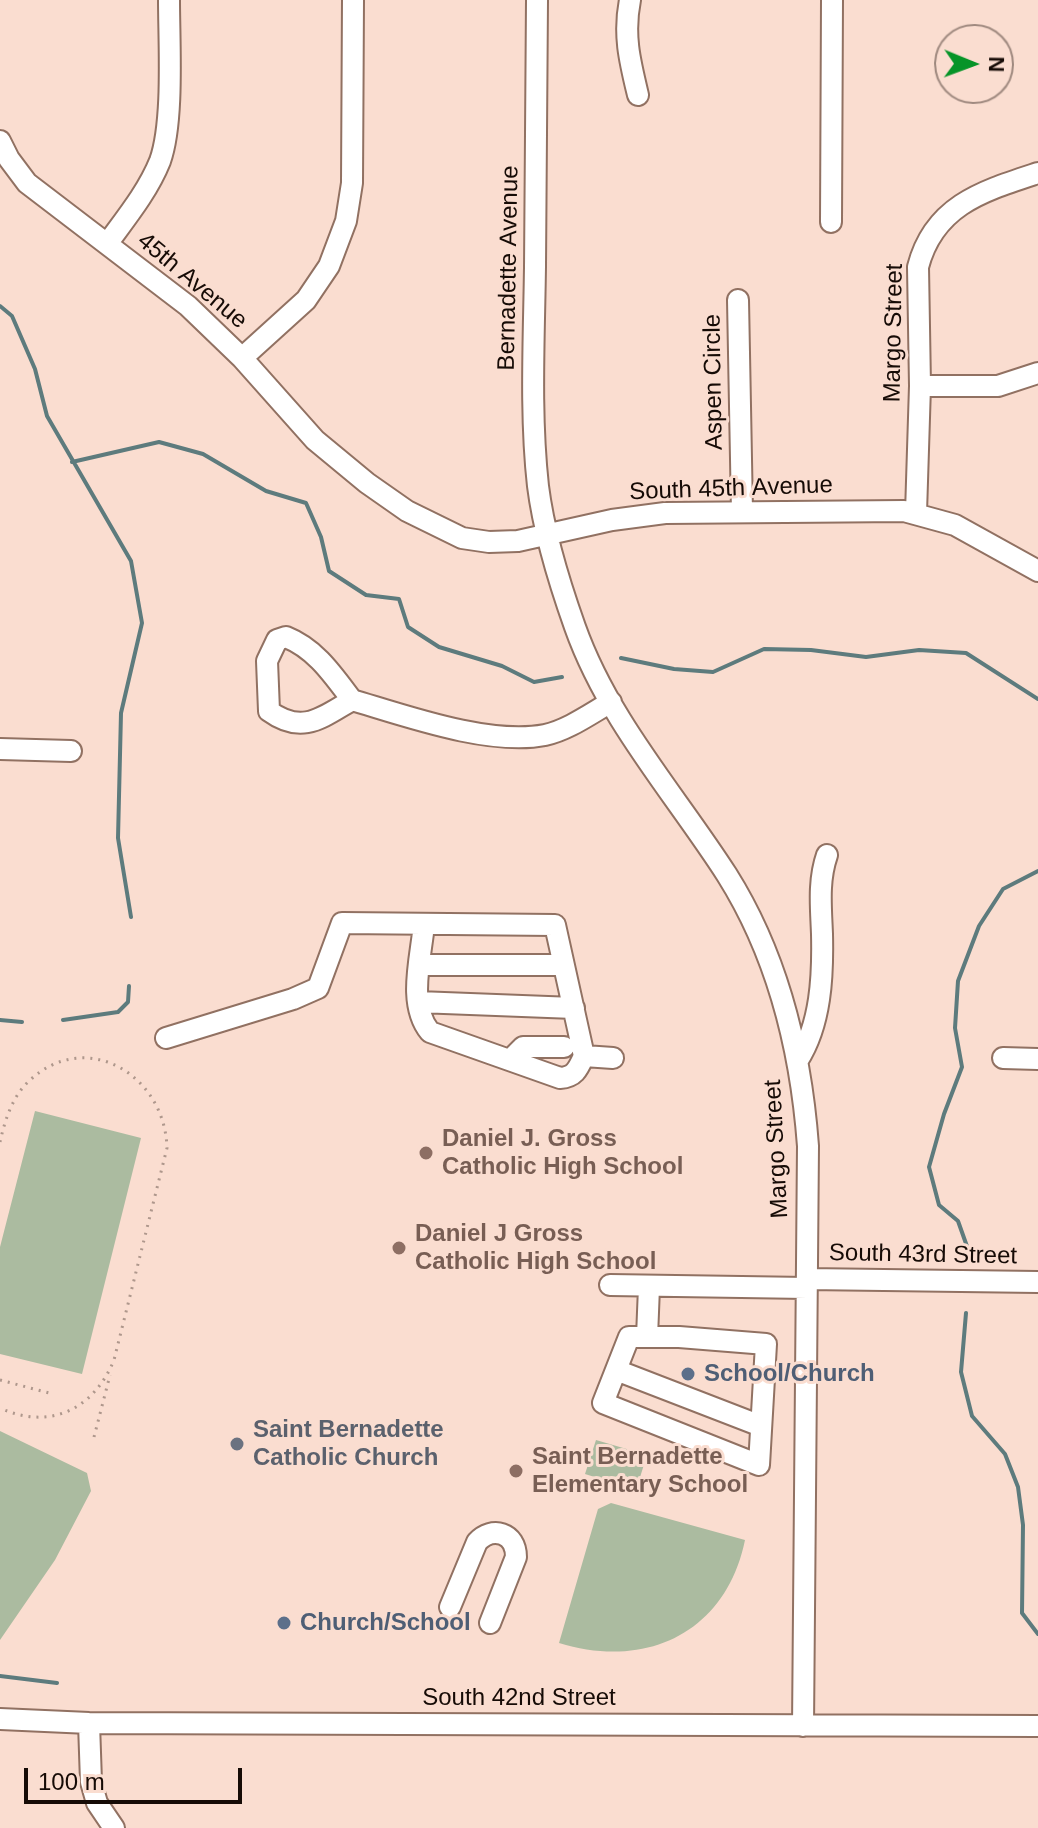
<!DOCTYPE html>
<html>
<head>
<meta charset="utf-8">
<style>
	body { margin:0 }
	#map { position:relative; width:1038px; height:1828px; overflow:hidden; background:#faddd0; font-family:Arial,sans-serif }
	canvas { display:block }
	.north { position:absolute; left:934px; top:24px; width:80px; height:80px; box-sizing:border-box; background:#faddd0; border:2px solid #9f897f; border-radius:50%; rotate:91deg; font-size:22px; font-weight:700; line-height:32px; text-align:center; color:#160b06 }
	.north::after { content:''; display:block; margin:auto; width:28px; height:36px; background:#069428; clip-path:polygon(50% 0,100% 100%,50% 72%,0 100%) }
	.scale { position:absolute; left:24px; top:1768px; width:218px; height:36px; box-sizing:border-box; border:4px solid #160b06; border-top:0; padding-left:10px; font-size:24px; line-height:28px; white-space:nowrap; color:#160b06; -webkit-text-stroke:6px #faddd0; paint-order:stroke }
</style>
</head>
<body>
<div id="map">
<canvas width="1038" height="1828"></canvas>
<div class="north">N</div>
<div class="scale">100 m</div>
</div>
<script>
const g = document.querySelector('canvas').getContext('2d');
g.lineJoin = 'round';
function paint(path, color) {
  g.fillStyle = color;
  g.fill(path, 'evenodd');
}
function trace(path, color, width, dash) {
  g.strokeStyle = color;
  g.lineWidth = width;
  g.lineCap = dash ? 'butt' : 'round';
  g.setLineDash(dash || []);
  g.stroke(path);
}
function write(font, color, halo, rows, align = 'center') {
  g.font = font + ' Arial,sans-serif';
  g.lineWidth = 6;
  g.setLineDash([]);
  g.textBaseline = 'middle';
  g.strokeStyle = halo;
  g.fillStyle = color;
  for (const [text, x, y, turn = 0] of rows) {
    g.save();
    g.translate(x, y);
    g.rotate((+turn || 0) * Math.PI / 180);
    g.textAlign = isNaN(turn) ? turn : align;
    if (halo) g.strokeText(text, 0, 0);
    g.fillText(text, 0, 0);
    g.restore();
  }
}
paint(new Path2D(`
	M35 1111 141 1138 82 1374 0 1354V1247Z
	M0 1431 87 1473 91 1491 55 1560 0 1640Z
	M596 1440 647 1455 636 1490 585 1474Z
	M611 1503 745 1540C726 1633 646 1670 559 1643L598 1509Z`), '#abbba0');
trace(new Path2D(`
	M0 306 12 316 35 369 47 416 131 561 142 623 121 713 118 838 131 917
	M72 462 159 442 203 454 266 491 306 503 321 537 329 571 366 595 399 599 408 627 439 647 502 666 534 682 562 677
	M621 658 674 669 713 672 764 649 811 650 866 657 919 650 966 653 1038 699
	M0 1020 22 1022
	M63 1020 118 1012 128 1002 129 986
	M969 1252 958 1221 939 1205 929 1167 944 1114 962 1067 955 1028 958 981 979 926 1003 889 1038 871
	M966 1313 961 1372 972 1416 1005 1454 1018 1487 1023 1525 1022 1613 1038 1634
	M0 1676 57 1683`), '#5d7b7d', 4);
const minor = new Path2D(`
	M537 0C536 89 535 178 535 267 534 340 530 414 538 486 544 534 559 582 575 627 608 720 675 794 727 875 778 956 801 1052 808 1146L803 1726
	M630 0C623 35 630 62 638 95
	M0 141 9 159 27 183 188 306 242 358 315 440 367 483 407 511 462 538 489 542 518 541 612 520 665 513 904 511 955 525 1038 571
	M831 222 832 0
	M107 244C126 218 148 191 160 161 174 122 169 43 169 0
	M738 300 742 512
	M242 358 306 300 329 266 346 221 352 183 353 0
	M920 386H998L1038 373
	M916 513 920 386 918 267C934 205 983 191 1038 173
	M286 637C316 649 333 675 352 700 321 718 302 735 269 711L267 661 277 640Z
	M352 700C406 716 490 746 545 735 568 730 590 714 611 702
	M0 749 71 751
	M424 924C421 958 407 1004 430 1032L560 1078C575 1077 578 1069 584 1056
	M420 965H563
	M418 1002 574 1008
	M166 1038 293 999 318 988 342 923 555 925 584 1056 613 1058
	M1003 1058 1038 1059
	M510 1060 523 1047H564
	M798 1060C821 1024 823 976 822 934 821 907 818 881 827 855
	M807 1279 1038 1282
	M610 1285 807 1288
	M629 1337H679L766 1344 759 1465 603 1403Z
	M647 1337 649 1287
	M616 1370 761 1426
	M450 1607 477 1542C492 1526 516 1532 516 1557L490 1623
	M0 1719 89 1723 1038 1726
	M89 1723 91 1782 97 1803 114 1828`);
trace(minor, '#917162', 24);
trace(new Path2D(`
	M0 1142C5 1120 12 1097 29 1081 86 1027 165 1075 167 1148L114 1360C94 1409 50 1431 0 1408
	M0 1380 49 1393
	M94 1437 110 1375`), '#ae978c', 3, [2, 6]);
trace(minor, '#fff', 20);
for (const [x, y, r, color] of [
	[426,1153,8,"#8d6e63"],
	[399,1248,8,"#8d6e63"],
	[688,1374,8,"#5c6f8a"],
	[237,1444,8,"#6b7280"],
	[516,1471,8,"#8d6e63"],
	[284,1623,8,"#5c6f8a"]
]) {
  const dot = new Path2D();
  dot.arc(x, y, r, 0, 2 * Math.PI);
  g.fillStyle = color;
  g.fill(dot);
  trace(dot, '#faddd0', 3);
}
write('24px', '#160b06', '#faddd0', [
	["Bernadette Avenue",509,268,-89],
	["45th Avenue",192,281,40],
	["Margo Street",894,333,-89],
	["Aspen Circle",714,382,-91],
	["South 45th Avenue",731,489,-2],
	["Margo Street",777,1149,-93],
	["South 43rd Street",923,1255,1],
	["South 42nd Street",519,1698]
]);
write('bold 24px', '#785e54', '#faddd0', [
	["Daniel J. Gross",442,1139],
	["Catholic High School",442,1167],
	["Daniel J Gross",415,1234],
	["Catholic High School",415,1262],
	["Saint Bernadette",532,1457],
	["Elementary School",532,1485]
], 'left');
write('bold 24px', '#4e5e75', '#faddd0', [
	["School/Church",704,1374],
	["Church/School",300,1623]
], 'left');
write('bold 24px', '#5b616d', '#faddd0', [
	["Saint Bernadette",253,1430],
	["Catholic Church",253,1458]
], 'left');
</script>
</body>
</html>
